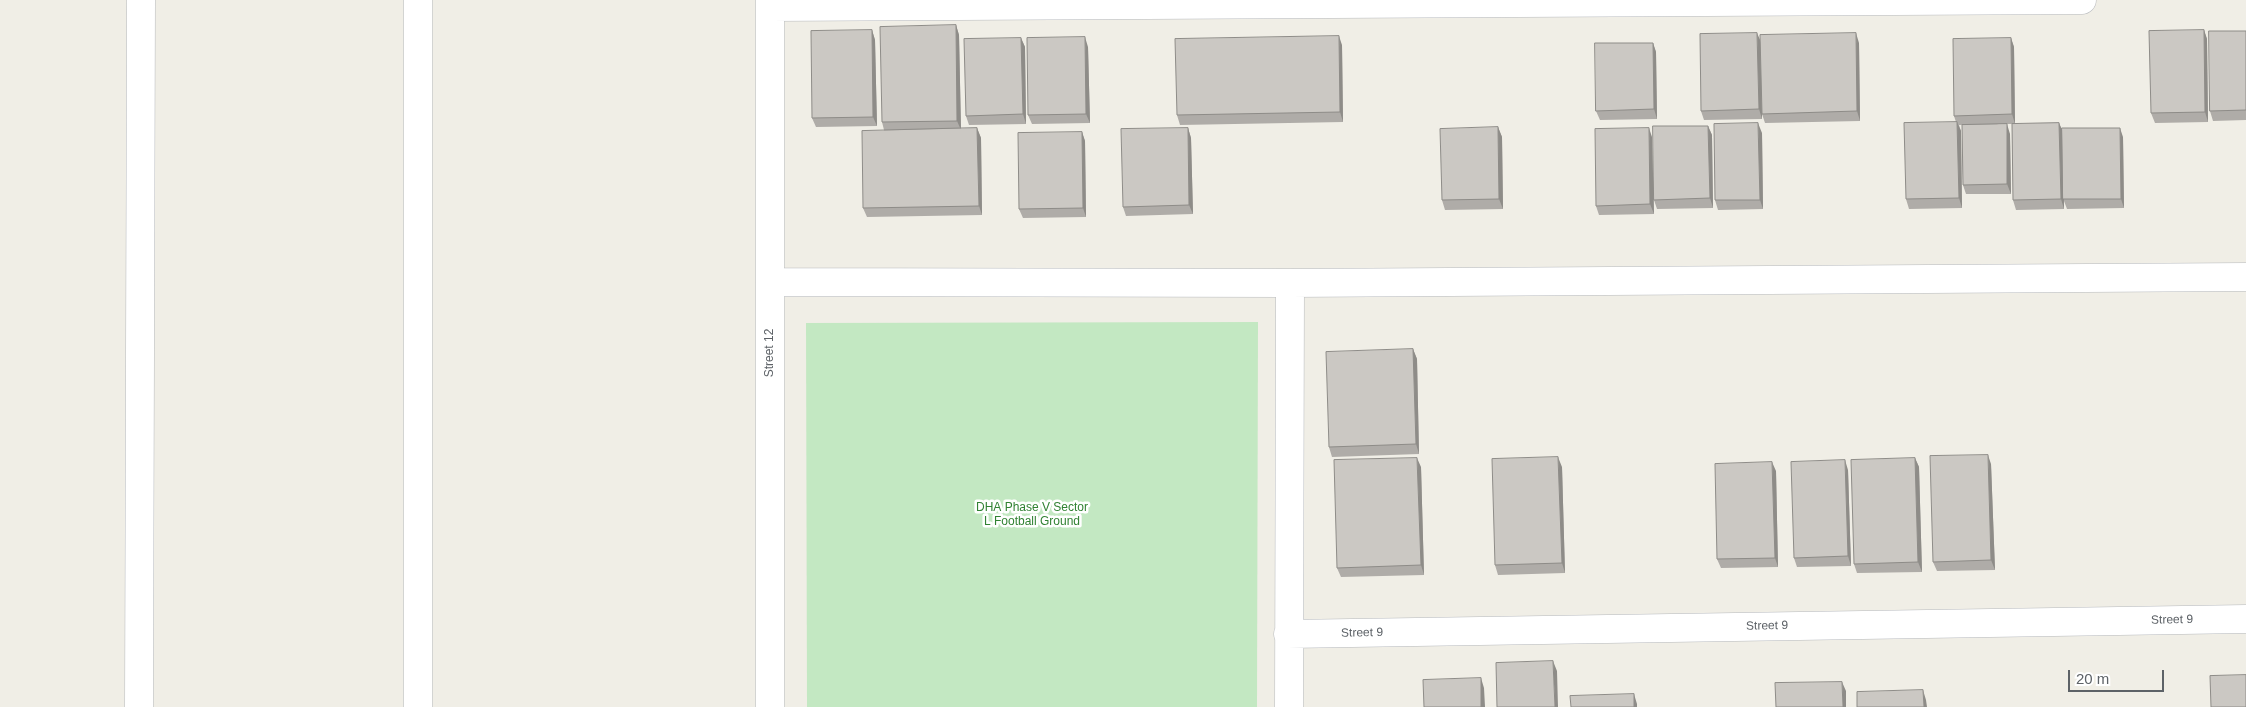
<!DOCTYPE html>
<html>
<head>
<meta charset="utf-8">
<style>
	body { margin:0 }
	#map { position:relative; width:2246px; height:707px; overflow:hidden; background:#f0eee6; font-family:Arial,sans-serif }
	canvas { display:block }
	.scale { position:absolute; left:2068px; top:670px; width:96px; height:22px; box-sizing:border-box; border:2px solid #5d6267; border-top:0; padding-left:6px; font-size:15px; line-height:18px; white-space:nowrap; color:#5d6267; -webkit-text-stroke:4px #fff; paint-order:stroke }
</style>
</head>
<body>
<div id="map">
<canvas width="2246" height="707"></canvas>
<div class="scale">20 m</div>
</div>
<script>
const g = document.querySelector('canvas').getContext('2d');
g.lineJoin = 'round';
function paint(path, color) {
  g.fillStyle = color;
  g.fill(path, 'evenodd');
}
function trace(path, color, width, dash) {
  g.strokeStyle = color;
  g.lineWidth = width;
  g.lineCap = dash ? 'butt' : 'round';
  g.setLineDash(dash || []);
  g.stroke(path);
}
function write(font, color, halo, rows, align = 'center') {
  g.font = font + ' Arial,sans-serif';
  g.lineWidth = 5;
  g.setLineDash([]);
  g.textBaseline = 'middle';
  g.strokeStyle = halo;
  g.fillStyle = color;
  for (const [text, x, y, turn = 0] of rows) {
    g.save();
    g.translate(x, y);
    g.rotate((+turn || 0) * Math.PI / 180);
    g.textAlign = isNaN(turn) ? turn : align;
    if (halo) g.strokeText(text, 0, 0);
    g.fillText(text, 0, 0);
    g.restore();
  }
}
paint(new Path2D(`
	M1258 322 1257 707H807L806 323Z`), '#c3e8c2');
const minor = new Path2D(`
	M418 0V707
	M770 7 2082 0
	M770 282 1290 283 2246 277
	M1288 634 2246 619
	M139 707 141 0
	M770 707V0
	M1289 707 1290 283`);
trace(minor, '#b6b9bd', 29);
trace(minor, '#fff', 28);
paint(new Path2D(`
	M956 25 959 35 961 129 977 128 981 138 982 215 867 217 863 208 884 130 882 122Z
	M872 30 875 40 877 126 816 127 812 118Z
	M2204 30 2207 39 2208 122 2155 123 2151 113Z
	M2246 31V120L2213 121 2210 111Z
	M1021 38 1025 47 1026 124 969 125 966 116Z
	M2011 38 2014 47 2015 124 2059 123 2062 130 2123 137 2124 208 2067 209 2064 201V209L2016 210 2013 200 2012 124H1997L2010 134 2011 194H1966L1963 185 1962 125H1959L1961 131 1962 208 1909 209 1906 199 1956 122 1954 116Z
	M1761 42 1859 43 1860 121 1765 123 1762 114V119L1704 120 1701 111Z
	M1653 43 1656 52 1657 119 1600 120 1596 111Z
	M1342 45 1343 122 1180 125 1177 115Z
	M1088 47 1090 123 1032 124 1028 115Z
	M1708 126 1712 135 1713 208 1657 209 1654 200Z
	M1498 127 1502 137 1503 209 1445 210 1442 200Z
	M1188 128 1191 138 1193 214 1126 216 1123 207Z
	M1082 132 1085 141 1086 217 1023 218 1019 209Z
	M1762 133 1763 209 1718 210 1715 200Z
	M1652 137 1654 214 1599 215 1596 206Z
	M1413 349 1417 359 1419 454 1332 457 1329 447Z
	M1915 458 1919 467 1922 572 1857 573 1854 564Z
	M1991 464 1995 570 1937 571 1933 562Z
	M1421 467 1424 575 1341 577 1337 568Z
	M1562 467 1565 573 1498 575 1495 565Z
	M1848 470 1851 566 1797 567 1794 558Z
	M1776 471 1778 567 1721 568 1717 559Z`), '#afaca8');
paint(new Path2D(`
	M956 25 959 35 961 130 957 121Z
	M872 30 875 40 877 126 873 117Z
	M2204 30 2207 39 2208 122 2205 112Z
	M1757 33 1761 42 1762 119 1759 109Z
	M1856 33 1859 43 1860 121 1857 111Z
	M1339 36 1342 45 1343 122 1340 112Z
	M1085 37 1088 47 1090 123 1086 114Z
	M1021 38 1025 47 1026 124 1023 114Z
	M2011 38 2014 47 2015 124 2012 114Z
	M1653 43 1656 52 1657 119 1654 109Z
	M1957 122 1961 131 1962 208 1959 198Z
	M1758 123 1762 133 1763 209 1760 200Z
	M2059 123 2063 132 2064 209 2061 199Z
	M2007 124 2010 134 2011 194 2007 184Z
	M1708 126 1712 135 1713 208 1710 198Z
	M1498 127 1502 137 1503 209 1499 199Z
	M977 128 981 138 982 215 979 206Z
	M1188 128 1191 138 1193 214 1189 205Z
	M1649 128 1652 137 1654 214 1650 204Z
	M2120 128 2123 137 2124 208 2121 199Z
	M1082 132 1085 141 1086 217 1083 208Z
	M1413 349 1417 359 1419 454 1416 444Z
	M1988 455 1991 464 1995 570 1991 560Z
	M1558 457 1562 467 1565 573 1562 563Z
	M1417 458 1421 467 1424 575 1421 565Z
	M1915 458 1919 467 1922 572 1918 562Z
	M1845 460 1848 470 1851 566 1848 556Z
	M1772 462 1776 471 1778 567 1775 558Z
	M1553 661 1557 671 1558 707H1555Z
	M1481 678 1484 688 1485 707H1481Z
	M1842 682 1846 691V707H1843Z
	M1923 690 1926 700 1927 707H1924Z
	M1634 694 1637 704V707H1634Z`), '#8e8c88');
const building = new Path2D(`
	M956 25 957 121 882 122 880 27Z
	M872 30 873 117 812 118 811 31Z
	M2204 30 2205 112 2151 113 2149 31Z
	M2209 31H2246V110L2210 111Z
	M1757 33 1759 109 1701 111 1700 34Z
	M1856 33 1857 111 1762 114 1760 35Z
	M1339 36 1340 112 1177 115 1175 39Z
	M1085 37 1086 114 1028 115 1027 38Z
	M1021 38 1023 114 966 116 964 39Z
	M2011 38 2012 114 1954 116 1953 39Z
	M1595 43H1653L1654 109 1596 111Z
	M1957 122 1959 198 1906 199 1904 123Z
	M1758 123 1760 200H1715L1714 124Z
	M2059 123 2061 199 2013 200 2012 124Z
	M2007 124V184L1963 185 1962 125Z
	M1653 126H1708L1710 198 1654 200Z
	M1498 127 1499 199 1442 200 1440 129Z
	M977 128 979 206 863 208 862 131Z
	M1188 128 1189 205 1123 207 1121 129Z
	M1649 128 1650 204 1596 206 1595 129Z
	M2062 128H2120L2121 199H2063Z
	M1082 132 1083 208 1019 209 1018 133Z
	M1413 349 1416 444 1329 447 1326 352Z
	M1988 455 1991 560 1933 562 1930 456Z
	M1558 457 1562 563 1495 565 1492 459Z
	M1417 458 1421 565 1337 568 1334 460Z
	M1915 458 1918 562 1854 564 1851 460Z
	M1845 460 1848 556 1794 558 1791 462Z
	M1772 462 1775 558 1717 559 1715 464Z
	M1553 661 1555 707H1497L1496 663Z
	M2246 675V707H2211L2210 676Z
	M1481 678V707H1424L1423 680Z
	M1842 682 1843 707H1776L1775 683Z
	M1923 690 1924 707H1857V692Z
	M1634 694V707H1571L1570 696Z`);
paint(building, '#cbc8c3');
trace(building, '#8e8c88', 1);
write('12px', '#5d6267', '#fff', [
	["Street 12",770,353,-90],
	["Street 9",2172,620,-1],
	["Street 9",1767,626,-1],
	["Street 9",1362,633,-1]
]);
write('12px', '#318233', '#fff', [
	["DHA Phase V Sector",1032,508],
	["L Football Ground",1032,522]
]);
</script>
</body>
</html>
